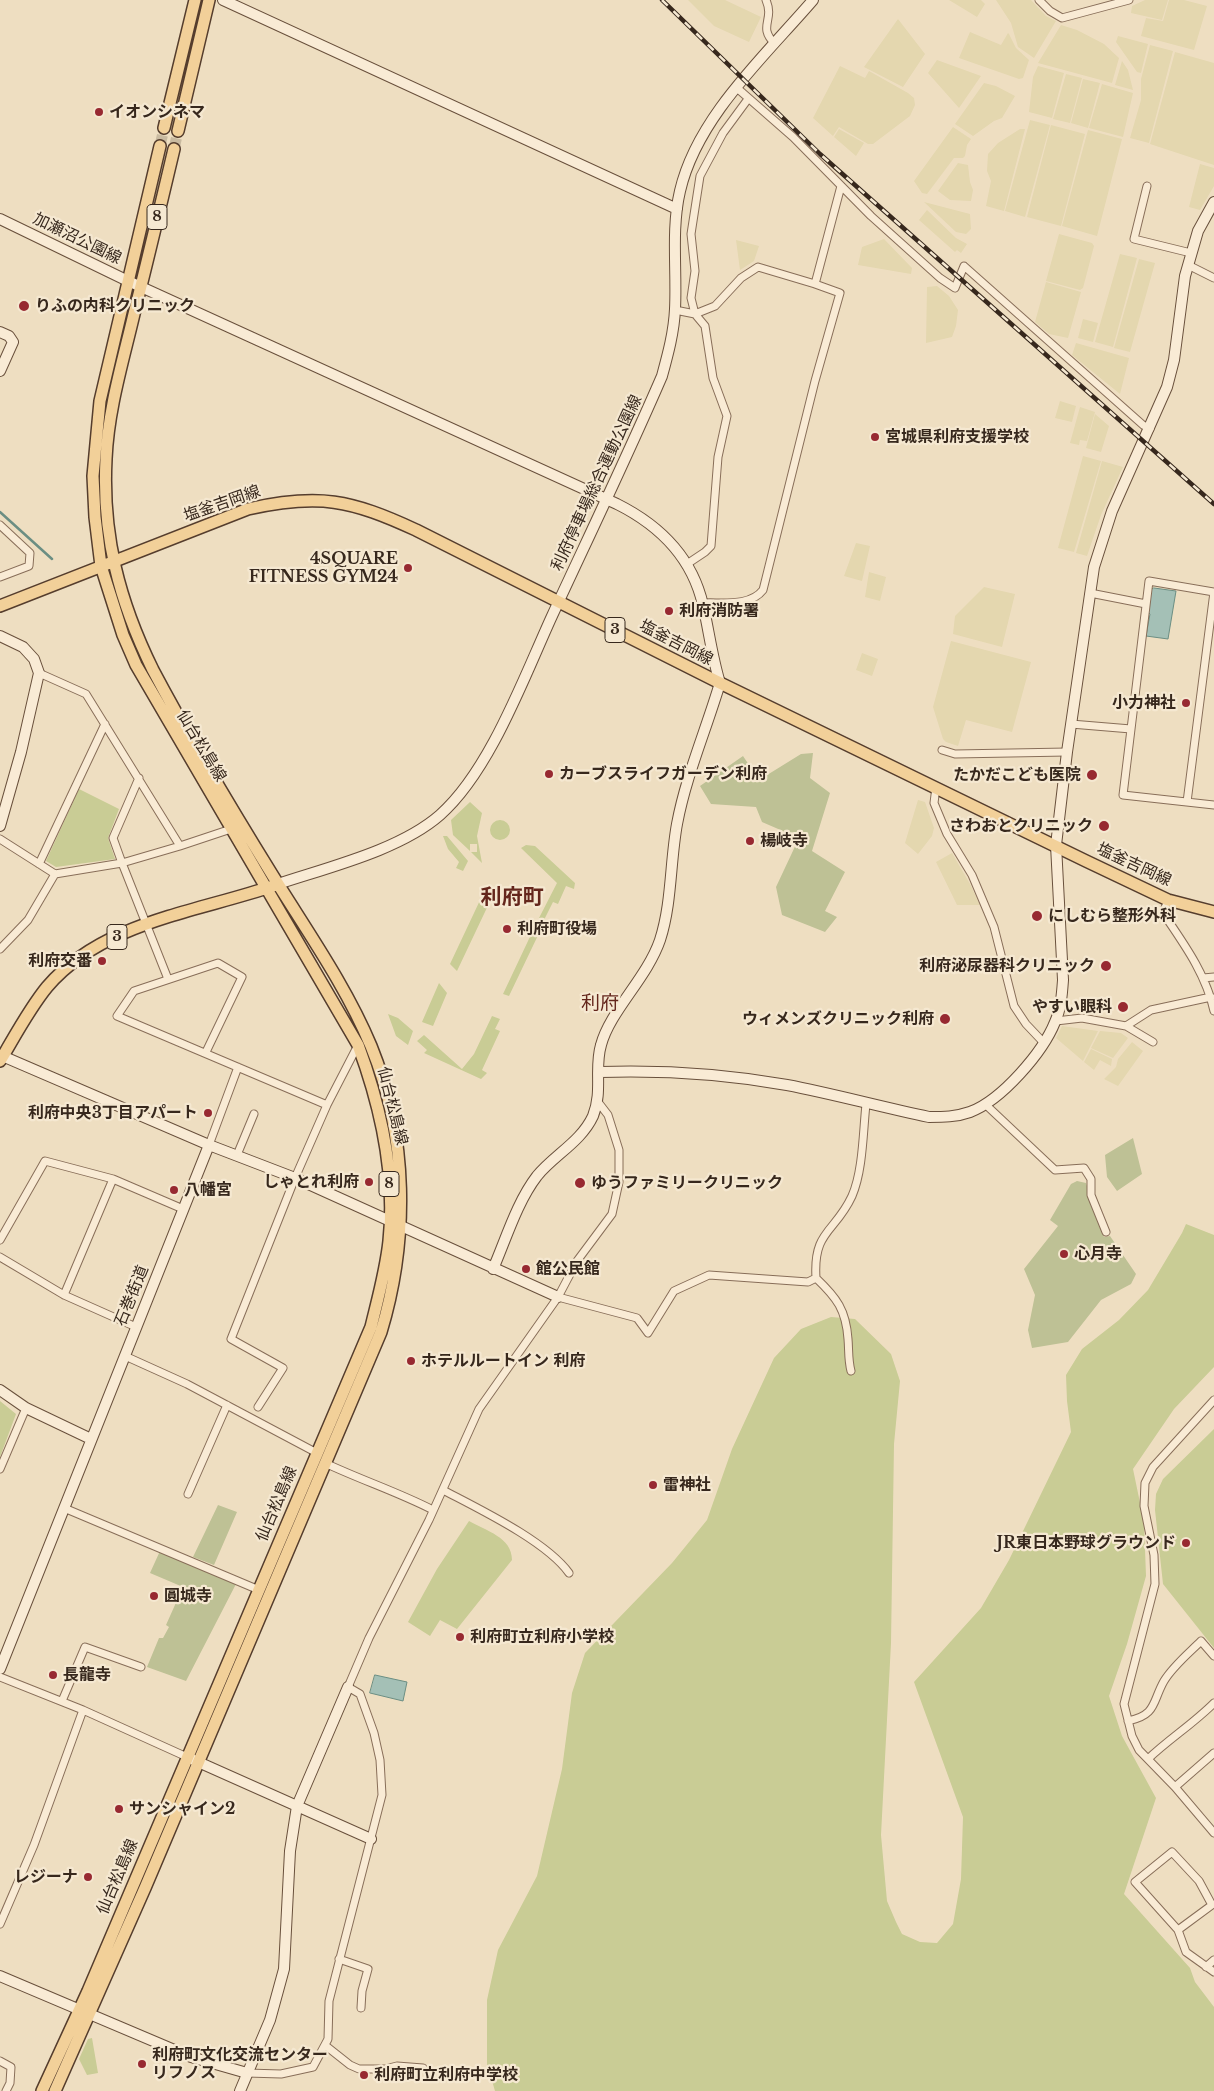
<!DOCTYPE html>
<html>
<head>
<meta charset="utf-8">
<style>
	body { margin:0 }
	canvas { display:block; background:#eedec1 }
</style>
</head>
<body>
<canvas width="1214" height="2091"></canvas>
<script>
const g = document.querySelector('canvas').getContext('2d');
g.lineJoin = 'round';
function paint(path, color) {
  g.fillStyle = color;
  g.fill(path, 'evenodd');
}
function trace(path, color, width, dash) {
  g.strokeStyle = color;
  g.lineWidth = width;
  g.lineCap = dash ? 'butt' : 'round';
  g.setLineDash(dash || []);
  g.stroke(path);
}
function write(font, color, halo, rows, align = 'center') {
  g.font = font + ' "Libre Baskerville","Noto Sans JP",serif';
  g.lineWidth = 4.5;
  g.setLineDash([]);
  g.textBaseline = 'middle';
  g.strokeStyle = halo;
  g.fillStyle = color;
  for (const [text, x, y, turn = 0] of rows) {
    g.save();
    g.translate(x, y);
    g.rotate((+turn || 0) * Math.PI / 180);
    g.textAlign = isNaN(turn) ? turn : align;
    if (halo) g.strokeText(text, 0, 0);
    g.fillText(text, 0, 0);
    g.restore();
  }
}
paint(new Path2D(`
	M688 0H725L761 17 749 42 714 26Z
	M949 0H981L985 4 977 17Z
	M996 0H1031L1046 16 1056 21 1034 58 1018 47 1011 23Z
	M1145 0H1168L1162 20 1131 13 1132 6Z
	M1169 0H1184L1207 6 1194 50 1141 36 1146 18 1163 21Z
	M898 19 925 54 903 87 864 67Z
	M1061 25 1077 30 1104 44 1119 58 1112 83 1038 63Z
	M970 32 1001 45 1008 33 1009 34 1016 48 1029 60 1023 78 1019 79 959 58Z
	M1118 36 1148 44 1141 73 1137 72 1116 42Z
	M1150 45 1173 51 1149 143 1130 138 1141 100V79Z
	M1175 52 1214 63V165L1150 144Z
	M937 60 981 76 959 108 928 73Z
	M1122 61 1128 70 1133 90 1115 85Z
	M840 66 865 78 869 71 908 93 914 98 915 105 910 116 873 144H868L839 127 833 136 813 118Z
	M1038 66 1064 73 1052 118 1029 112 1033 77Z
	M1066 74 1082 78 1070 123 1053 119Z
	M1083 79 1100 83 1088 128 1071 123Z
	M984 83 996 86 1015 96 1002 118 994 121 973 136 955 124Z
	M1102 84 1133 93 1123 137 1089 128Z
	M1030 120 1050 125 1025 217 1005 211Z
	M1051 125 1085 134 1061 226 1027 217Z
	M953 127 971 139 967 145 965 156 963 158H954L927 194 922 193 914 181Z
	M839 129 864 143 856 156 834 137Z
	M1020 129H1025L1004 211 986 206 991 181 987 171 988 154 998 143Z
	M1088 130 1122 139 1097 236 1062 226Z
	M958 163 968 165 970 182 973 190 971 201 950 200 938 191Z
	M1200 164 1214 168V186L1200 210 1189 207Z
	M924 202 970 214 971 229 966 234 956 232Z
	M927 210 956 238 967 244 961 253 957 250 955 252 919 220Z
	M1059 234 1092 243 1094 246 1083 288 1080 290 1046 281Z
	M884 239 912 268 911 274 858 265 862 247Z
	M736 240 759 246 754 261 740 270Z
	M1120 254 1137 258 1113 347 1095 342Z
	M1139 259 1155 263 1130 352 1114 348Z
	M1046 282 1081 292 1068 338 1049 334 1035 322Z
	M937 286 949 296 958 310 956 326 952 337 926 343 927 287Z
	M1083 319 1098 323 1093 342 1078 338Z
	M1076 343 1129 358 1120 394 1072 355Z
	M1060 401 1076 406 1072 422 1055 418Z
	M1080 407 1095 412 1087 441 1080 440 1079 445 1070 443Z
	M1095 414 1109 426 1101 452 1086 448Z
	M1083 456 1101 461 1074 552 1058 548Z
	M1102 461 1123 467 1101 515 1087 556 1076 553Z
	M856 543 870 546 862 581 844 576Z
	M869 572 886 577 880 601 865 597Z
	M984 587 1015 594 1002 647 953 634 955 616Z
	M951 641 1031 662 1012 732 966 720 958 746 946 742 943 739 933 707Z
	M862 653 878 659 872 676 856 670Z
	M918 800 925 802 934 828 932 836 918 854 905 843Z
	M952 853 970 884 980 905H957L936 862Z
	M1062 1026 1098 1031 1083 1061 1056 1038Z
	M1100 1031 1121 1033 1128 1038 1113 1058 1091 1048Z
	M1132 1042 1143 1051 1118 1086 1104 1079 1116 1067 1118 1059Z
	M1091 1049 1112 1059 1111 1066 1100 1060 1094 1070 1084 1062Z`), '#e4d7af');
paint(new Path2D(`
	M79 789 119 809 108 838 115 859 56 867 46 861Z
	M470 802 482 813 477 836 482 863 471 852H477V844H470V851L453 835 451 820Z
	M490 830a10 10 0 1 1 20 0a10 10 0 1 1-20 0Z
	M443 836H447L468 861 463 871 456 868 459 862 448 849Z
	M526 845 535 846 575 883 574 889 566 886 558 904 553 902 544 920 539 918 557 883 521 848Z
	M489 893 493 895 457 971 450 964 482 896Z
	M536 924 542 927 509 996 503 994Z
	M439 983 447 993 433 1026 422 1022Z
	M388 1014 398 1018 413 1031 408 1045 396 1036Z
	M492 1016 500 1019 495 1029 500 1031 482 1070 487 1073 481 1079 424 1053 427 1050 417 1041 424 1035 462 1069 474 1054Z
	M1186 1224 1214 1235V1367L1174 1409 1133 1469 1144 1522 1146 1576 1127 1644 1109 1696 1122 1736 1156 1798 1124 1894 1190 1968 1195 1982 1214 2007V2091H495L487 2064V2000L498 1950 537 1876 562 1769 572 1693 585 1653 672 1563 707 1520 732 1449 774 1358 801 1329 831 1317 855 1319 891 1354 900 1381 894 1444 891 1643 881 1835 887 1901 896 1922 902 1934 920 1942 937 1943 953 1924 961 1879 963 1817 914 1682 981 1608 1009 1560 1071 1432 1067 1401 1066 1375 1082 1349 1119 1320 1148 1290 1182 1233Z
	M0 1401 16 1414 0 1457Z
	M1214 1429V1648L1163 1584 1155 1510 1156 1494 1163 1479Z
	M469 1521C486 1531 512 1537 512 1560L457 1629 440 1620 430 1636 408 1622 437 1569Z
	M92 2038 98 2073 87 2075 79 2059 88 2039Z`), '#c9cc95');
paint(new Path2D(`
	M813 753 810 778 830 793 812 851 845 872 825 911 837 917 825 932 782 915 776 887 799 838 762 822 756 807 711 804 700 786 743 756 759 780 801 754Z
	M1133 1138 1142 1174 1117 1191 1107 1177 1105 1155Z
	M1077 1181 1086 1183 1104 1237 1110 1236 1136 1274 1131 1284 1101 1300 1068 1342 1032 1348 1028 1330 1035 1295 1024 1269 1058 1226 1050 1220 1071 1184Z
	M218 1505 237 1512 214 1565 193 1557Z
	M160 1551 236 1584 186 1681 147 1667 159 1638H163L169 1627 166 1625 183 1587 150 1573Z`), '#bec195');
const water = new Path2D(`
	M1154 588 1176 591 1168 639 1146 636 1150 614 1148 612 1150 590Z
	M375 1675 407 1682 403 1701 370 1693Z`);
paint(water, '#a4c0b6');
trace(water, '#6b8e83', 1);
trace(new Path2D(`
	M0 512 52 559`), '#6b8e83', 2.5);
trace(new Path2D(`
	M160 146 164 128
	M174 149 178 131`), '#c9baa0', 11, [11, 5.5]);
const street = new Path2D(`
	M766 0C775 21 757 26 775 44
	M1039 0 1050 11 1062 18 1129 0
	M737 88 793 137 871 216 940 278 955 288 964 266 1143 425 1150 429
	M1147 186 1134 239 1191 253
	M1188 265 1214 278
	M675 310 695 314 715 306 741 278 758 267 815 284
	M0 525 30 553 29 566 0 577
	M687 564 705 552 711 546 718 457 727 416 713 378 705 326 695 314 691 298 695 271 691 234 700 176 723 133 748 99
	M1214 592 1149 581 1123 795 1214 805
	M1090 593 1146 604
	M703 603C722 602 750 607 763 590L815 381 840 293 815 284 841 186
	M39 673 86 694 180 846 122 863 113 838 139 778
	M1071 724 1131 729
	M942 750 955 754 1067 752
	M936 787 934 803 947 834 972 875 994 927 1014 1006 1026 1024 1044 1043
	M1187 802 1214 592
	M0 839 55 874 28 920 0 949
	M180 846 231 829
	M39 864 105 724
	M55 874 122 863 168 979
	M1168 900 1163 913C1184 944 1206 974 1214 1011
	M1203 978 1214 977
	M1056 1021 1082 1018 1126 1026 1153 1042
	M1126 1026 1151 1010 1211 997
	M206 1052 242 977 218 963 134 991 117 1016 327 1105
	M985 1104 1055 1170 1084 1168 1091 1179V1195L1106 1232
	M209 1145 238 1067
	M237 1155 254 1114
	M0 1240 45 1161 113 1179 183 1209
	M0 1257 64 1295 136 1327
	M64 1295 113 1179
	M558 1297 637 1318 648 1333 674 1291 709 1275 808 1282 816 1278
	M125 1356 187 1384 317 1453
	M851 1371C848 1360 849 1350 848 1339 846 1310 837 1298 816 1278 813 1230 835 1233 852 1196 863 1171 863 1132 866 1104
	M1214 1400 1153 1467 1145 1483 1144 1506 1154 1555 1155 1584 1124 1704 1132 1736 1139 1750 1175 1787 1214 1833
	M258 1407 283 1368 231 1339 295 1178 327 1105 358 1045
	M325 1463C361 1480 398 1492 433 1510
	M0 1469 26 1408
	M443 1490C479 1509 546 1541 569 1573
	M188 1494 227 1405
	M64 1508 259 1590
	M0 1677 83 1710 187 1757
	M62 1701 85 1647 141 1667
	M1128 1721C1157 1715 1152 1702 1164 1681 1173 1666 1189 1653 1201 1641L1214 1656
	M1148 1759C1169 1739 1193 1724 1214 1703
	M1175 1787 1214 1753
	M0 1924 34 1845 83 1710
	M1178 1930 1212 1905 1199 1881 1172 1852 1135 1882 1178 1930 1186 1952 1214 1972
	M339 1959 368 1969 362 1991 361 2008
	M1206 1967 1214 1960
	M326 2046 350 2065 359 2069H385L397 2066 423 2068
	M0 2061 11 2067 10 2083 6 2091
	M247 2073 281 2074 313 2067 328 2039 329 2001 382 1795 380 1760 374 1733 360 1694 348 1687 369 1638 429 1520 479 1409 558 1297 577 1261 612 1214 619 1182V1150L608 1115 598 1102`);
const secondary = new Path2D(`
	M223 0 677 209
	M0 219 128 281 617 504C659 525 692 557 703 605 709 631 712 657 720 683 706 730 686 776 677 824 670 862 672 903 660 940 647 978 610 1011 601 1045 594 1068 603 1091 593 1116 581 1142 554 1155 537 1176 517 1202 506 1239 493 1269
	M0 332 9 336 13 342 0 371
	M0 636 23 647 34 659 39 673 21 752 0 826
	M278 884C329 867 400 850 440 815 490 771 524 677 552 616 589 536 627 457 662 376 668 354 674 332 675 309 677 271 671 229 680 191 697 117 765 56 813 0
	M0 1055 209 1145 295 1178 558 1297
	M600 1072C663 1070 725 1074 787 1085 834 1094 881 1107 929 1117 943 1117 956 1117 970 1112 1002 1100 1043 1052 1055 1022 1061 1009 1062 994 1063 980L1056 845 1067 752 1094 567 1112 511 1167 387 1174 360 1185 276 1198 231 1214 202
	M0 1390 26 1408 91 1439
	M0 1669 209 1145
	M187 1757 371 1839
	M0 1976 191 2057 247 2073
	M240 2091 270 2020 284 1969 290 1851 297 1806 348 1687`);
const primary = new Path2D(`
	M164 128 195 0
	M178 131 209 0
	M0 606 248 509C319 493 351 500 416 530L720 683 1086 861 1168 900 1214 912
	M0 1061C15 1036 29 1009 47 987 102 922 197 912 273 886
	M42 2091 88 1991 371 1327C378 1298 386 1270 389 1241 396 1174 381 1107 358 1045L136 665 123 635 101 566 95 517 93 476 100 401 160 146
	M55 2091 145 1888 381 1332C409 1239 408 1137 371 1046 346 986 307 931 273 876 231 808 190 740 153 670 119 601 102 535 106 459 108 410 123 361 134 314 148 259 161 204 174 149`);
trace(street, '#886e59', 9);
trace(secondary, '#69503c', 12);
trace(primary, '#553d2d', 14);
trace(street, '#f9ebd5', 7);
trace(secondary, '#f9ebd5', 10);
trace(primary, '#f2d099', 11);
const rail = new Path2D(`
	M662 0 820 154 1214 504`);
trace(rail, '#37281d', 4.5);
trace(rail, '#f5e8d1', 2.5, [8]);
for (const [x, y, r, color] of [
	[99,112,5,"#972931"],
	[24,306,6,"#972931"],
	[875,437,5,"#972931"],
	[408,568,5,"#972931"],
	[669,611,5,"#972931"],
	[1186,703,5,"#972931"],
	[549,774,5,"#972931"],
	[1092,775,6,"#972931"],
	[1104,826,6,"#972931"],
	[750,841,5,"#972931"],
	[1037,916,6,"#972931"],
	[507,929,5,"#972931"],
	[102,961,5,"#972931"],
	[1106,966,6,"#972931"],
	[1123,1007,6,"#972931"],
	[945,1019,6,"#972931"],
	[208,1113,5,"#972931"],
	[369,1182,5,"#972931"],
	[580,1183,6,"#972931"],
	[174,1190,5,"#972931"],
	[1064,1254,5,"#972931"],
	[526,1269,5,"#972931"],
	[411,1361,5,"#972931"],
	[653,1485,5,"#972931"],
	[1186,1543,5,"#972931"],
	[154,1596,5,"#972931"],
	[460,1637,5,"#972931"],
	[53,1675,5,"#972931"],
	[119,1809,5,"#972931"],
	[88,1877,5,"#972931"],
	[142,2064,5,"#972931"],
	[364,2075,5,"#972931"]
]) {
  const dot = new Path2D();
  dot.arc(x, y, r, 0, 2 * Math.PI);
  g.fillStyle = color;
  g.fill(dot);
  trace(dot, '#f5e8d1', 2);
}
for (const [x, y, w] of [
	[157,217,20],
	[615,630,20],
	[117,937,20],
	[389,1184,20]
]) {
  const box = new Path2D();
  box.roundRect(x - w / 2, y - 12.5, w, 25, 4);
  g.fillStyle = '#f5e8d1';
  g.fill(box);
  trace(box, '#37281d', 1);
}
write('bold 15px', '#37281d', null, [
	["8",157,217],
	["3",615,630],
	["3",117,937],
	["8",389,1184]
]);
write('bold 16px', '#37281d', '#f5e8d1', [
	["イオンシネマ",109,112],
	["りふの内科クリニック",35,306],
	["宮城県利府支援学校",885,437],
	["4SQUARE",398,559,"right"],
	["FITNESS GYM24",398,577,"right"],
	["利府消防署",679,611],
	["小力神社",1176,703,"right"],
	["カーブスライフガーデン利府",559,774],
	["たかだこども医院",1081,775,"right"],
	["さわおとクリニック",1093,826,"right"],
	["楊岐寺",760,841],
	["にしむら整形外科",1048,916],
	["利府町役場",517,929],
	["利府交番",92,961,"right"],
	["利府泌尿器科クリニック",1095,966,"right"],
	["やすい眼科",1112,1007,"right"],
	["ウィメンズクリニック利府",934,1019,"right"],
	["利府中央3丁目アパート",198,1113,"right"],
	["しゃとれ利府",359,1182,"right"],
	["ゆうファミリークリニック",591,1183],
	["八幡宮",184,1190],
	["心月寺",1074,1254],
	["館公民館",536,1269],
	["ホテルルートイン 利府",421,1361],
	["雷神社",663,1485],
	["JR東日本野球グラウンド",1176,1543,"right"],
	["圓城寺",164,1596],
	["利府町立利府小学校",470,1637],
	["長龍寺",63,1675],
	["サンシャイン2",129,1809],
	["レジーナ",78,1877,"right"],
	["利府町文化交流センター",152,2055],
	["リフノス",152,2073],
	["利府町立利府中学校",374,2075]
], 'left');
write('16px', '#37281d', '#f5e8d1', [
	["加瀬沼公園線",77,239,26],
	["利府停車場総合運動公園線",597,483,-65],
	["塩釜吉岡線",222,504,-19],
	["塩釜吉岡線",676,643,27],
	["仙台松島線",201,746,59],
	["塩釜吉岡線",1134,865,25],
	["仙台松島線",392,1106,76],
	["石巻街道",132,1296,-68],
	["仙台松島線",277,1504,-67],
	["仙台松島線",118,1877,-67]
]);
write('19px', '#64261c', '#f5e8d1', [
	["利府",600,1004]
]);
write('bold 21px', '#64261c', '#f5e8d1', [
	["利府町",512,898]
]);
</script>
</body>
</html>
